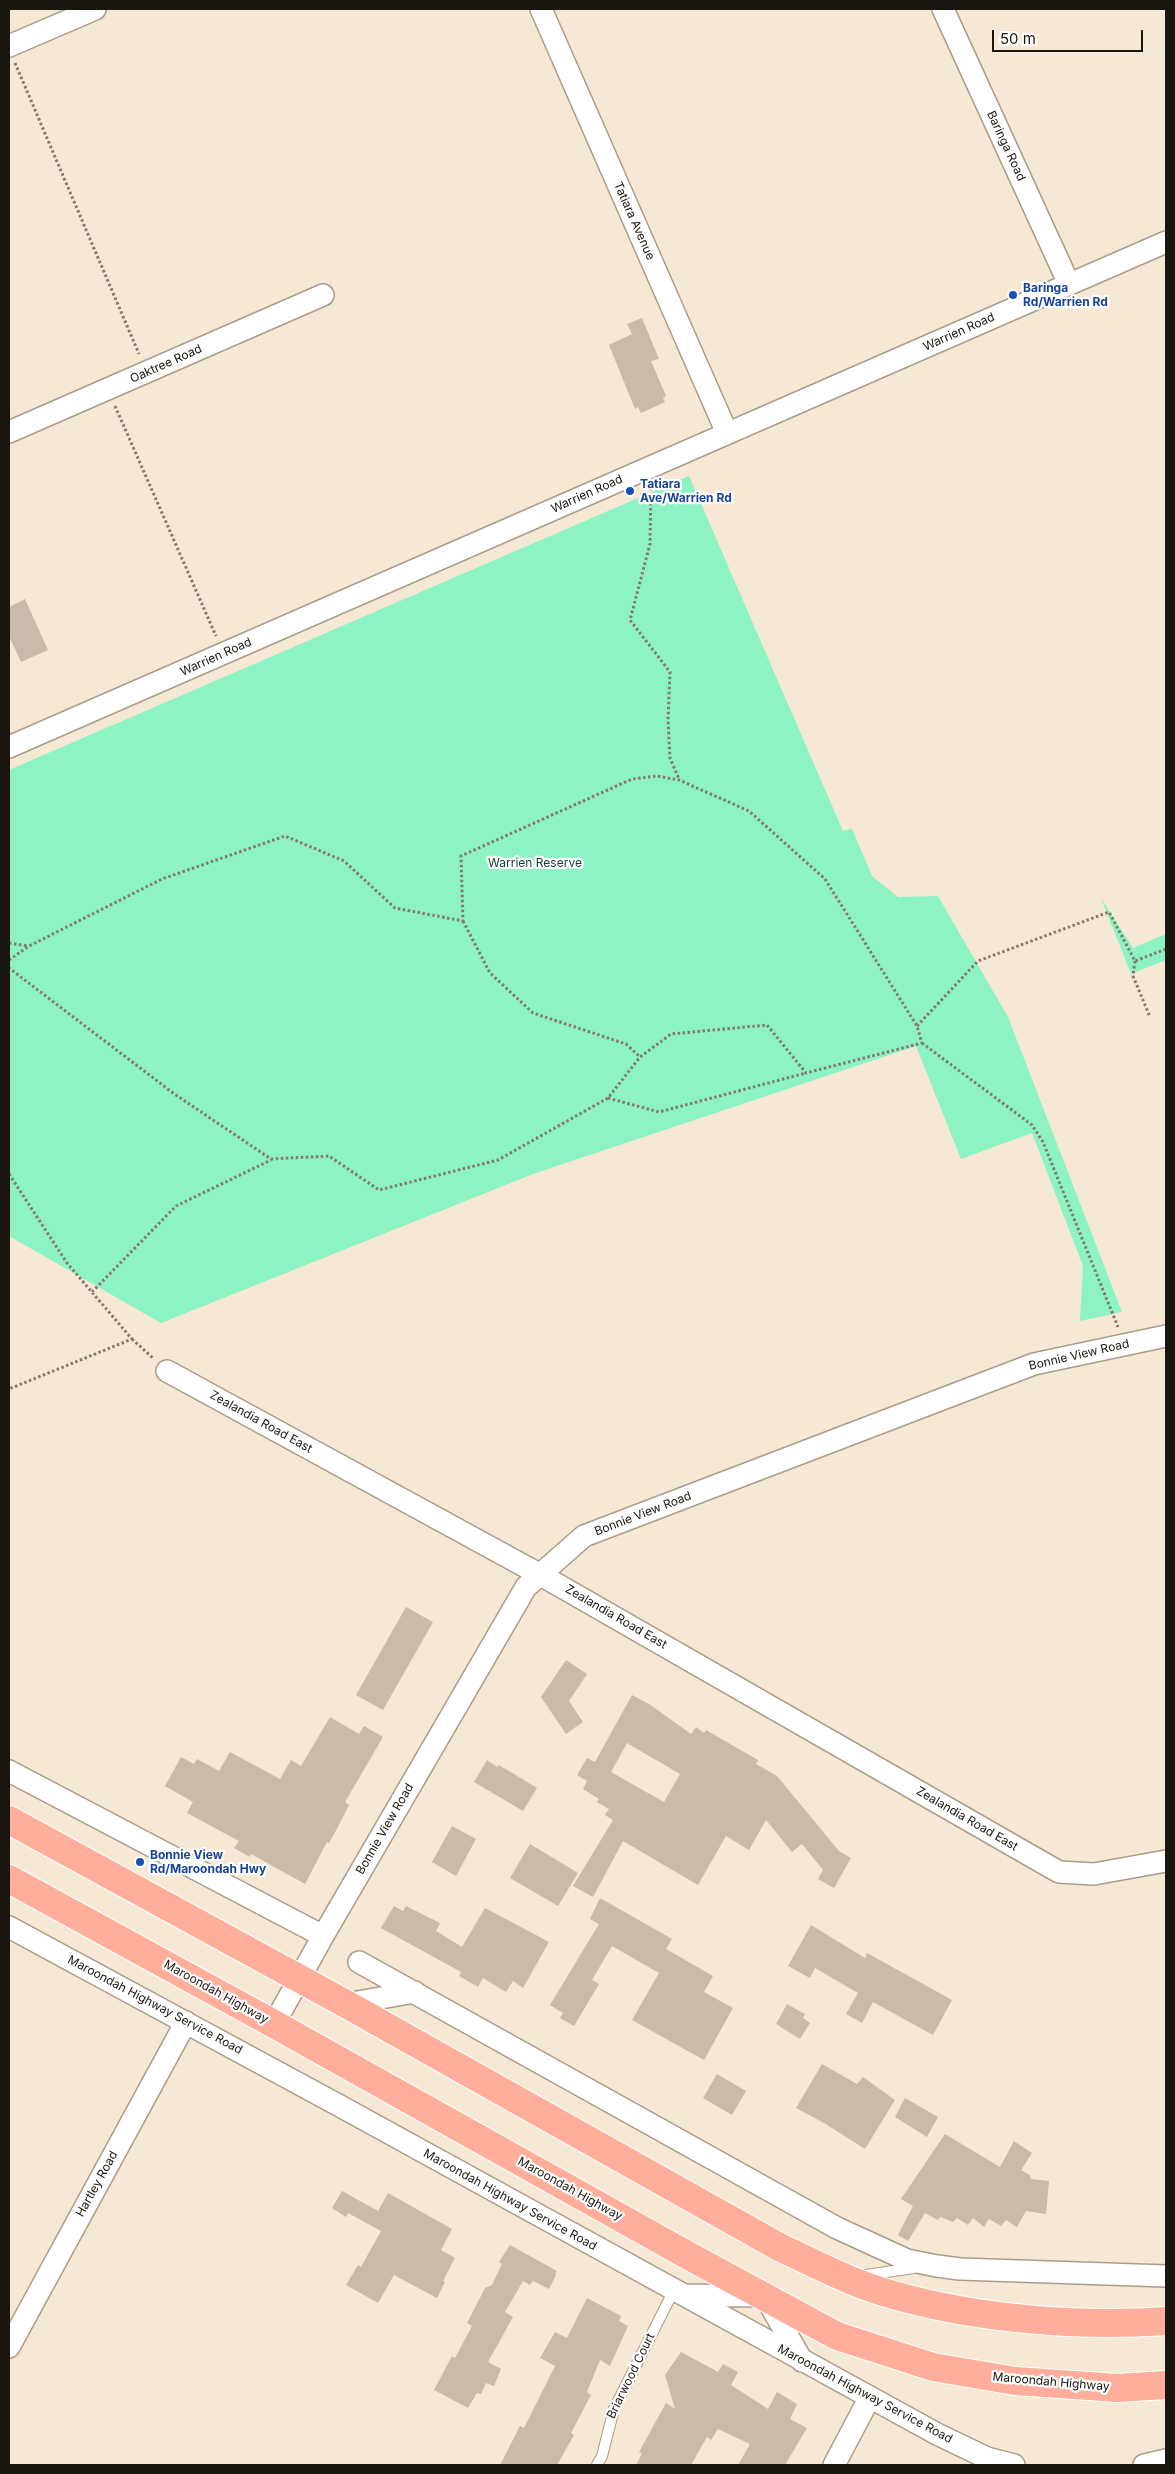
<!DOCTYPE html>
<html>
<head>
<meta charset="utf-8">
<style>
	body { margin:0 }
	#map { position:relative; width:1175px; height:2474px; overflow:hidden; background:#f5e8d4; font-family:Inter,sans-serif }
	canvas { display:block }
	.frame { position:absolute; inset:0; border:10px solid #1a160f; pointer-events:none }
	.scale { position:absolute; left:992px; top:30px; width:151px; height:22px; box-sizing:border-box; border:2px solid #1a160f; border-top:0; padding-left:6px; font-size:15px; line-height:18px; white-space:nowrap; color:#1a160f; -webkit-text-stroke:4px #fff; paint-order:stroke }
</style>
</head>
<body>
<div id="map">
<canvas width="1175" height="2474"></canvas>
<div class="frame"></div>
<div class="scale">50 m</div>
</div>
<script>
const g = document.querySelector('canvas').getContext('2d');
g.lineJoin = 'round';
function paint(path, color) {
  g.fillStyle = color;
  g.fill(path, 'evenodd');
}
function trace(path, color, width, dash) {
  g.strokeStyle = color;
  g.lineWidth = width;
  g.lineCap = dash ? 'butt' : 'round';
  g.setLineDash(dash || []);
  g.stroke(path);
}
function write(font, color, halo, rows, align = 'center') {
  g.font = font + ' Inter,sans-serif';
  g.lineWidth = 4.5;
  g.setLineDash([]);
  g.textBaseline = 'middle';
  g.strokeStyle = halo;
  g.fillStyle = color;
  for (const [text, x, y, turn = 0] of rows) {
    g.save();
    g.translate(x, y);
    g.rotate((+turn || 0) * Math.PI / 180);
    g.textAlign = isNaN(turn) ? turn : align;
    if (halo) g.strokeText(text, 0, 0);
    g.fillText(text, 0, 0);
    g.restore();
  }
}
paint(new Path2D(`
	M689 476 843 831 852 829 872 876 898 897 938 896 1008 1017 1122 1312 1080 1321 1083 1266 1032 1133 961 1159 916 1046 533 1174 161 1323 9 1236V770Z
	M1101 898 1133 948 1166 934V960L1131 974Z`), '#8df3c2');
paint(new Path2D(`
	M642 318 659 359 651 361 666 396 663 398 665 402 641 413 638 407 635 409 609 345 632 334 627 324Z
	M25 599 48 650 21 662 9 636V607Z
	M406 1607 433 1622 383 1710 356 1695Z
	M566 1660 587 1674 569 1701 583 1722 566 1734 541 1697Z
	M632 1695 649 1704 691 1734 696 1727 704 1733 706 1730 758 1760 756 1764 777 1776 839 1851 851 1858 834 1888 818 1879 823 1870 802 1844 792 1852 766 1820 749 1850 726 1836 698 1885 623 1841 593 1897 573 1886 613 1820 605 1815 609 1809 597 1802 599 1799 583 1789 587 1781 577 1775 587 1758 595 1762ZM627 1743 680 1774 664 1802 611 1772Z
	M330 1717 359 1734 364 1726 383 1737 345 1802 349 1805 338 1827 329 1843 327 1842 305 1884 251 1854 250 1857 234 1848 239 1841 187 1813 193 1802 165 1786 181 1757 194 1764 197 1759 219 1771 230 1752 280 1779 291 1760 301 1766Z
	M487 1760 497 1767 499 1765 537 1788 523 1811 474 1782Z
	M452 1826 476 1839 456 1876 432 1862Z
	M530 1844 578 1873 558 1906 510 1878Z
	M600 1898 672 1939 666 1949 713 1976 704 1992 733 2008 704 2060 632 2020 659 1973 612 1946 592 1980 599 1984 574 2026 560 2018 563 2013 550 2005 599 1924 590 1919Z
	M394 1906 403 1911 406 1906 440 1923 436 1931 462 1947 485 1908 549 1942 523 1988 513 1981 506 1992 483 1978 478 1987 459 1976 461 1972 381 1928Z
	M811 1925 865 1958 867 1953 952 2000 933 2035 873 2002 862 2023 846 2014 858 1993 815 1968 810 1978 788 1966Z
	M787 2004 805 2014 803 2018 810 2023 800 2039 776 2024Z
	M822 2064 857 2084 863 2077 895 2100 865 2149 824 2123 796 2108Z
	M717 2074 746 2091 732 2115 703 2098Z
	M905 2098 938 2117 927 2137 895 2117Z
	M945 2134 1000 2167 1014 2141 1032 2153 1021 2170 1030 2175 1031 2179 1049 2181 1046 2214 1026 2211 1017 2227 1006 2220 1001 2226 989 2219 984 2227 973 2218 968 2225 957 2218 953 2222 940 2217 938 2220 925 2213 908 2241 898 2235 913 2206 901 2199Z
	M342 2191 378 2211 388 2193 452 2229 441 2250 455 2258 443 2281 445 2282 437 2298 394 2275 378 2303 346 2285 358 2265 361 2267 381 2231 348 2213 346 2217 332 2208Z
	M510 2245 557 2271 555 2274 556 2275 549 2289 533 2281 530 2285 523 2281 505 2312 513 2317 488 2362 501 2369 494 2386 486 2383 481 2394 477 2393 468 2408 434 2390 452 2356 455 2358 472 2326 467 2323 485 2288 492 2285 502 2264 499 2262Z
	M587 2298 621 2316 619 2321 628 2326 610 2366 600 2360 587 2392 591 2395 571 2433 574 2435 557 2465H500L520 2426 524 2428 555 2366 540 2358 555 2332 567 2338Z
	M681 2352 718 2372 723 2364 738 2372 731 2385 768 2409 777 2392 797 2404 790 2419 807 2428 785 2465H738L750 2444 718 2429 711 2440 707 2437 691 2465H636L642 2453 639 2452 666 2403 675 2409 665 2375Z`), '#cabaa9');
const service = new Path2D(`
	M859 2276 914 2268
	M597 2465 602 2456 614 2409 674 2290`);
const minor = new Path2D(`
	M541 9 727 433
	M943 9 1069 284
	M9 46 95 9
	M9 432 323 295
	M9 747 1166 242
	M167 1371 539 1574 1059 1872 1094 1874 1166 1861
	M9 1771 323 1936
	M9 1927 340 2106 937 2434 987 2458 1014 2465
	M359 1962 837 2228 907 2260 937 2266 960 2269 1166 2276
	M346 2004 415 1992
	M274 2024 323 1936 526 1587 584 1536 1034 1364 1166 1336
	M685 2295 765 2296 802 2361
	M9 2347 186 2022
	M834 2465 870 2397
	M1144 2465 1166 2460`);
const trunk = new Path2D(`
	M9 1820 346 2004 781 2248C816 2264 853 2284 890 2294 976 2319 1077 2327 1166 2321
	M9 1879 274 2024 689 2256 837 2336 933 2367 1015 2381 1118 2388 1166 2385`);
trace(service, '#a99d8a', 12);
trace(minor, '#a99d8a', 24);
trace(trunk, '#fff', 30);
trace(new Path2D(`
	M15 63 139 354
	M115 406 216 636
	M651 488 650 544 630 620 670 672 668 720 670 758 679 779
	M463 921 490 973 533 1013 626 1044 640 1057
	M9 943 28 946
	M9 960 29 946 162 879 285 836 344 861 395 908 463 921 461 856 632 779 657 776 679 780 749 811 825 879 917 1026 922 1043 806 1073 767 1025 671 1034 640 1057 608 1098 498 1160 379 1190 329 1156 271 1159 173 1093 9 968
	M1135 961 1133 976 1150 1017
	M917 1026 978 961 1109 912 1135 961 1166 949
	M922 1043 1032 1125 1043 1142 1118 1327
	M608 1098 659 1112 806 1073
	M9 1174 67 1263 132 1339 9 1389
	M92 1292 176 1206 271 1160
	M132 1339 154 1359`), '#827a6d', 3, [2.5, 2.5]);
trace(service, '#fff', 10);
trace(minor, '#fff', 21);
trace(trunk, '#ffae9c', 28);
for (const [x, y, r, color] of [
	[1013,295,5,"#1a4fb4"],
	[630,491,5,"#1a4fb4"],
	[140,1862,5,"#1a4fb4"]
]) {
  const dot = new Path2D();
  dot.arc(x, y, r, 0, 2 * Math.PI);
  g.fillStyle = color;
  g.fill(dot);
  trace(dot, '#fff', 2);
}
write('12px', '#1a160f', '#fff', [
	["Baringa Road",1006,146,65],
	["Tatiara Avenue",634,221,66],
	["Warrien Road",959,332,-24],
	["Oaktree Road",166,364,-24],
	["Warrien Road",587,494,-24],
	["Warrien Road",216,657,-24],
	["Bonnie View Road",1079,1355,-13],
	["Zealandia Road East",261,1422,29],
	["Bonnie View Road",643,1514,-21],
	["Zealandia Road East",616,1617,30],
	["Zealandia Road East",967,1819,30],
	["Bonnie View Road",385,1829,-60],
	["Maroondah Highway",216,1992,29],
	["Maroondah Highway Service Road",155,2005,28],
	["Hartley Road",97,2184,-61],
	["Maroondah Highway",570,2189,29],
	["Maroondah Highway Service Road",510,2200,29],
	["Briarwood Court",631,2376,-64],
	["Maroondah Highway",1051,2382,5],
	["Maroondah Highway Service Road",865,2394,28]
]);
write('bold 12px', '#164399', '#fff', [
	["Baringa",1023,288],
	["Rd/Warrien Rd",1023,302],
	["Tatiara",640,484],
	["Ave/Warrien Rd",640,498],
	["Bonnie View",150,1855],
	["Rd/Maroondah Hwy",150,1869]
], 'left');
write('12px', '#0e3e2a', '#fff', [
	["Warrien Reserve",535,863]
]);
</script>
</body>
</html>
